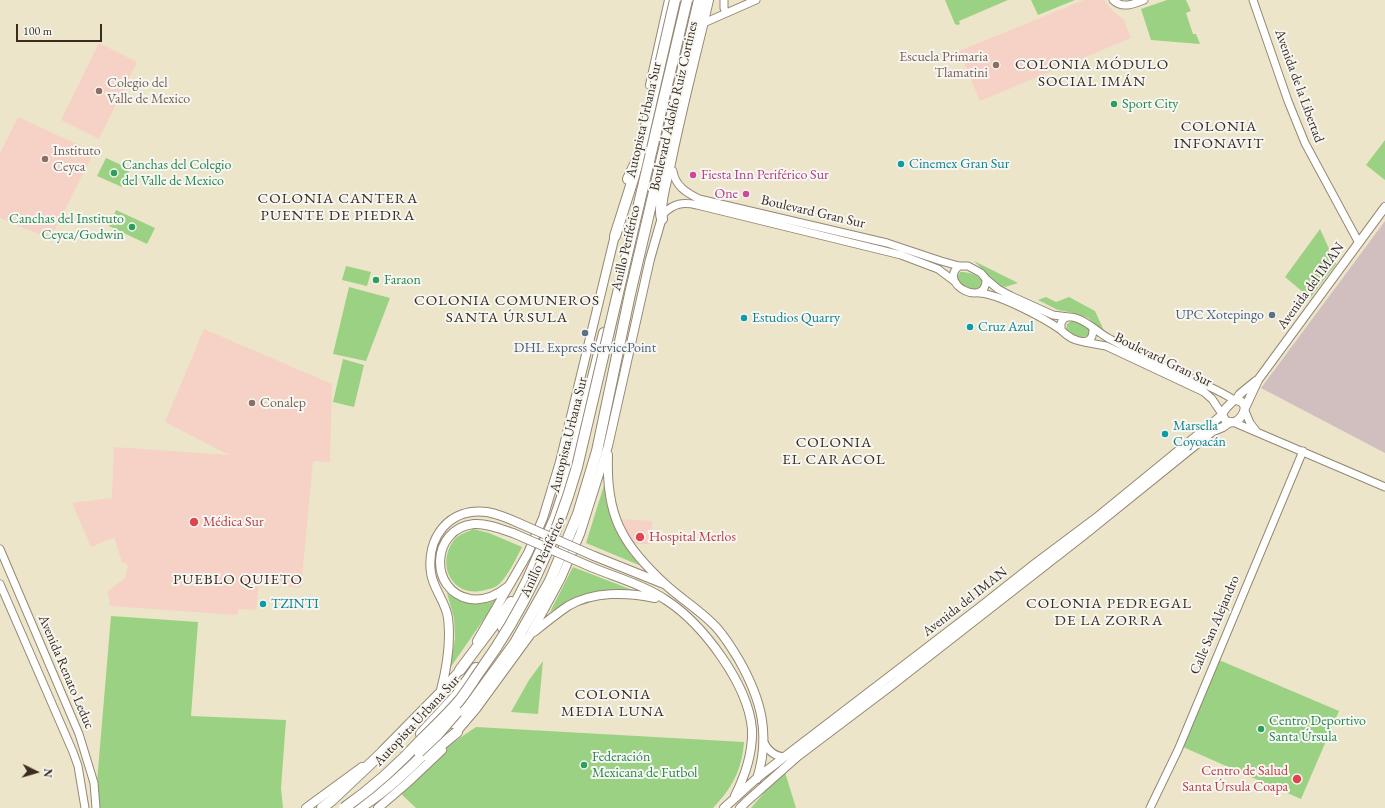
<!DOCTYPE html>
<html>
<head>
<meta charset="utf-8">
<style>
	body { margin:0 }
	#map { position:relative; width:1385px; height:808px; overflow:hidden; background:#ede5c9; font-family:"EB Garamond",serif }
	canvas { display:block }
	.north { position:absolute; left:16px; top:752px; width:40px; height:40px; -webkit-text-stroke:3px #f6f6f2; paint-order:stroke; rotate:95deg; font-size:11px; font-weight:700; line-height:16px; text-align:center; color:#3b2a1e }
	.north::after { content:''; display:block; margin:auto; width:14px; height:18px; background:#3b2a1e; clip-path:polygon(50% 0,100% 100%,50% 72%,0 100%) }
	.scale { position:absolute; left:16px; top:24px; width:86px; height:18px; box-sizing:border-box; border:2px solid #3b2a1e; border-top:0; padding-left:5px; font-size:12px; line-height:14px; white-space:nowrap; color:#3b2a1e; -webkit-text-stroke:3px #f6f6f2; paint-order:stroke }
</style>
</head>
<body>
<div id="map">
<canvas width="1385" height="808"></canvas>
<div class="north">N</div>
<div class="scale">100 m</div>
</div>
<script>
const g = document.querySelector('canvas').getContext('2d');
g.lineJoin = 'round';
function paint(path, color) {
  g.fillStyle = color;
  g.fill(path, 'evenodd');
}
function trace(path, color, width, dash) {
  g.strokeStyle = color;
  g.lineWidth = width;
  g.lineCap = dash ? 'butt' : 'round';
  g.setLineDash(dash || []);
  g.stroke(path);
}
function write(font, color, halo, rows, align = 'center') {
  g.font = font + ' "EB Garamond",serif';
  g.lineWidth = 4;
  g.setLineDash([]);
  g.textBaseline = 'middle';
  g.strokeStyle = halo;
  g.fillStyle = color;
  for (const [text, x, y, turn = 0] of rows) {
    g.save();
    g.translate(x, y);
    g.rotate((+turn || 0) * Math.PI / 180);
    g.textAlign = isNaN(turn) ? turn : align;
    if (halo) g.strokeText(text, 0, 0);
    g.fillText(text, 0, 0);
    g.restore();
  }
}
paint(new Path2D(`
	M1084 0H1104L1111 9 1124 20 1131 38 980 101 959 51Z
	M99 43 137 62 99 139 61 120Z
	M18 117 94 152 50 239 0 218V153Z
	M204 329 332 384 330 462 313 461 301 588 259 583 256 610 239 609 237 615 110 606 108 591 125 578 128 567 127 564 122 562 114 537 91 547 72 503 112 498 114 447 229 455 165 422Z
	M620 519 652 521 651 544H632Z`), '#f6d1c5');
paint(new Path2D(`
	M1385 221V453L1261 388Z`), '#d1bfbf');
paint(new Path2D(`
	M945 0H1008L959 21 960 24 958 25 955 24Z
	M1031 0H1075L1038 15Z
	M1167 0H1186L1191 11 1186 13 1193 34H1196L1200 44 1151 40 1141 9Z
	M1385 140V180L1366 165Z
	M106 158 130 169 122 187 97 176Z
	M116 210 155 228 147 244 109 226Z
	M1320 229 1336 264 1310 298 1285 277Z
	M974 261 1018 283 1005 287 998 285Z
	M346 266 371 272 367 286 342 280Z
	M960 272C969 272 975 274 982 280V286C973 293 962 287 957 278Z
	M349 287 390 298 366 361 333 354Z
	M1046 297 1056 302 1069 297 1095 311 1105 333 1088 318 1074 313 1058 310 1038 300Z
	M1073 320 1082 324 1089 329V336C1080 339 1074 335 1066 331L1067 324Z
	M343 359 364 365 354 407 333 402Z
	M605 482 606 501 611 517 631 555 646 568 586 543Z
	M473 529 489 533 522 547C516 559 507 578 497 586 494 588 489 589 485 590 453 599 435 565 454 540 458 535 467 532 473 529Z
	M573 567 640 593C624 592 605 589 590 593 575 597 562 605 550 612Z
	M447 593C467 604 476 607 497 600L450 668 455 638 454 618Z
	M111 616 198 622 191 716 286 720 281 788 283 808H99L97 782Z
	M1219 660 1339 711 1301 799 1183 747Z
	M543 661 538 714 511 712 529 680Z
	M476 727 744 742C742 770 732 788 713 808H416L398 791 448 746Z
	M784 769 796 808H751Z`), '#9bd182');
const tertiary = new Path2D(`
	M724 0V8L726 13
	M1113 0C1122 9 1134 4 1144 0
	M1253 0 1288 101 1305 143 1359 243
	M706 22 756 0
	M673 171C675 186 687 193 699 199L887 243 941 261 959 266H968L981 273 986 279C987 309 937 284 959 266
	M663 214C674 203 683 202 697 205L901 255 938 269 954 281
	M986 279 998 289 1011 296 1053 315 1068 317
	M979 293C999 294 1044 318 1061 330
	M1093 328C1094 351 1071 340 1061 330V323C1064 316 1069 316 1076 318 1089 322 1098 333 1110 339 1131 351 1154 362 1176 372 1196 381 1216 388 1234 400
	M1084 342 1106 346 1204 392 1212 399 1222 414
	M1245 411 1250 423 1257 432
	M1233 422 1385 487
	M0 549 79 734 94 783 96 808
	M0 584 73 752 78 766 85 808
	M763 740C767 750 773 756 784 757
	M1150 808 1178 750 1303 451`);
const secondary = new Path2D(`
	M650 85 669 0
	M1234 400C1260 401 1231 439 1222 414L1226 408Z
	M1236 400 1240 394 1256 381
	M1245 408 1258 380 1385 207
	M608 455C607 482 609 510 623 534 633 553 650 570 666 585 680 598 698 609 712 623 723 633 731 647 739 660 761 699 771 734 757 779
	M594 556 664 584
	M591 567C615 577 644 585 666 600 703 624 748 684 752 729 753 752 745 776 735 796
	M507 587C496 596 484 601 470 599 428 591 431 528 474 524 487 523 501 529 513 533
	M534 632C545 623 556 614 568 606 593 591 628 592 655 598
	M477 641 528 553 543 518 560 462 616 231
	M441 690C447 667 451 642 448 618 446 602 433 589 431 573 426 538 449 507 487 512 499 514 510 519 521 524
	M453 736 476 709 530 635 561 578 580 534 608 446 650 259 663 214
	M382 751 441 691 460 670 463 665
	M306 808 362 767
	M378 808 406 784 442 750
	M724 808 757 778 979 608 1036 563 1096 518 1222 415
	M740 808 746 802 798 756 892 685 1084 535 1213 431 1223 427 1230 422`);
const motorway = new Path2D(`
	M655 100 668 67
	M628 179 637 160
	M662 219C658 206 666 182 669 168 680 112 695 56 708 0
	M615 236 635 173
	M503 628 527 581 555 518 567 482 604 333
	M460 670 511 602
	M453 723 469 706 515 643 550 581 578 514 597 451 630 294 699 0
	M421 734 457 695 476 668
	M428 756 457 732
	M322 808 332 800 387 748
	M359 808C386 791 409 769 431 747`);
trace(tertiary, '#948874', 9);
trace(secondary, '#948874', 10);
trace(motorway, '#948874', 12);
trace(tertiary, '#fff', 7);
trace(secondary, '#fff', 8);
trace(motorway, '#fff', 10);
const secondaryBridge = new Path2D(`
	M521 524 594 556
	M513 533 591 567`);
const motorwayBridge = new Path2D(`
	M636 169 675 0
	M419 752 438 734 457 712
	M344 808C373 788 399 764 423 738 435 726 448 714 459 701 467 691 473 681 480 671 525 609 556 540 577 467L687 0`);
trace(secondaryBridge, '#948874', 10, []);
trace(motorwayBridge, '#948874', 12, []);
trace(secondaryBridge, '#fff', 8);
trace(motorwayBridge, '#fff', 10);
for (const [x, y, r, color] of [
	[996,65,4,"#8d6e63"],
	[99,91,4,"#8d6e63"],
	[1114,104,4,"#2e9e5b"],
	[45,159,4,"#8d6e63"],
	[901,164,4,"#0f9aa8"],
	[114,173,4,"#2e9e5b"],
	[693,175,4,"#d1479c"],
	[746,194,4,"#d1479c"],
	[132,227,4,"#2e9e5b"],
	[376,280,4,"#2e9e5b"],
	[1272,315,4,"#5c6f8a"],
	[744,318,4,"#0f9aa8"],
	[970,327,4,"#0f9aa8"],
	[585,333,4,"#5c6f8a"],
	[252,403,4,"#8d6e63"],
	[1165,434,4,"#0f9aa8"],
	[194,522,5,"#e0444e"],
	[640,537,5,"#e0444e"],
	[263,604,4,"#0f9aa8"],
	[1261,729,4,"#2e9e5b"],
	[584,765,4,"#2e9e5b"],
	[1297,779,5,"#e0444e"]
]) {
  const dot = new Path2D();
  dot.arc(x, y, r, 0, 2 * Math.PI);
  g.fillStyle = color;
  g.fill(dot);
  trace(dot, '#f6f6f2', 1.5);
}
write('14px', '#785e54', '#f6f6f2', [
	["Escuela Primaria",988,57,"right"],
	["Tlamatini",988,73,"right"],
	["Colegio del",107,83],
	["Valle de Mexico",107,99],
	["Instituto",53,151],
	["Ceyca",53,167],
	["Conalep",260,403]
], 'left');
write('14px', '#3b2a1e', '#f6f6f2', [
	["Avenida de la Libertad",1299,86,70],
	["Boulevard Adolfo Ruiz Cortines",674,106,-77],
	["Autopista Urbana Sur",644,120,-77],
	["Boulevard Gran Sur",813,212,13],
	["Anillo Periférico",626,248,-77],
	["Avenida del IMAN",1311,286,-54],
	["Boulevard Gran Sur",1163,360,26],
	["Autopista Urbana Sur",569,435,-76],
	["Anillo Periférico",543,557,-65],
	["Avenida del IMAN",965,602,-38],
	["Calle San Alejandro",1215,625,-67],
	["Avenida Renato Leduc",66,672,67],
	["Autopista Urbana Sur",417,721,-47]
]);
write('14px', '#27864d', '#f6f6f2', [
	["Sport City",1122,104],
	["Canchas del Colegio",122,165],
	["del Valle de Mexico",122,181],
	["Canchas del Instituto",124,219,"right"],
	["Ceyca/Godwin",124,235,"right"],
	["Faraon",384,280],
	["Centro Deportivo",1269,721],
	["Santa Úrsula",1269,737],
	["Federación",592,757],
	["Mexicana de Futbol",592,773]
], 'left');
write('14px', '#0d838f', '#f6f6f2', [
	["Cinemex Gran Sur",909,164],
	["Estudios Quarry",752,318],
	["Cruz Azul",978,327],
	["Marsella",1173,426],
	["Coyoacán",1173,442],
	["TZINTI",271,604]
], 'left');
write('14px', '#b23c85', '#f6f6f2', [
	["Fiesta Inn Periférico Sur",701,175],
	["One",738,194,"right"]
], 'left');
write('14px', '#4e5e75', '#f6f6f2', [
	["UPC Xotepingo",1264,315],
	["DHL Express ServicePoint",585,348,"center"]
], 'right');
write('14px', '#be3a42', '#f6f6f2', [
	["Médica Sur",203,522],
	["Hospital Merlos",649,537],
	["Centro de Salud",1288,771,"right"],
	["Santa Úrsula Coapa",1288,787,"right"]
], 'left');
g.letterSpacing = '1px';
write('15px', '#3b2a1e', '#f6f6f2', [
	["COLONIA MÓDULO",1092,65],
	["SOCIAL IMÁN",1092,82],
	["COLONIA",1219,127],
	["INFONAVIT",1219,144],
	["COLONIA CANTERA",338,199],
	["PUENTE DE PIEDRA",338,216],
	["COLONIA COMUNEROS",507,301],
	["SANTA ÚRSULA",507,318],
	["COLONIA",834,443],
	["EL CARACOL",834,460],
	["PUEBLO QUIETO",238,580],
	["COLONIA PEDREGAL",1109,604],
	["DE LA ZORRA",1109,621],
	["COLONIA",613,695],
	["MEDIA LUNA",613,712]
]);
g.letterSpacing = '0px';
</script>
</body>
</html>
